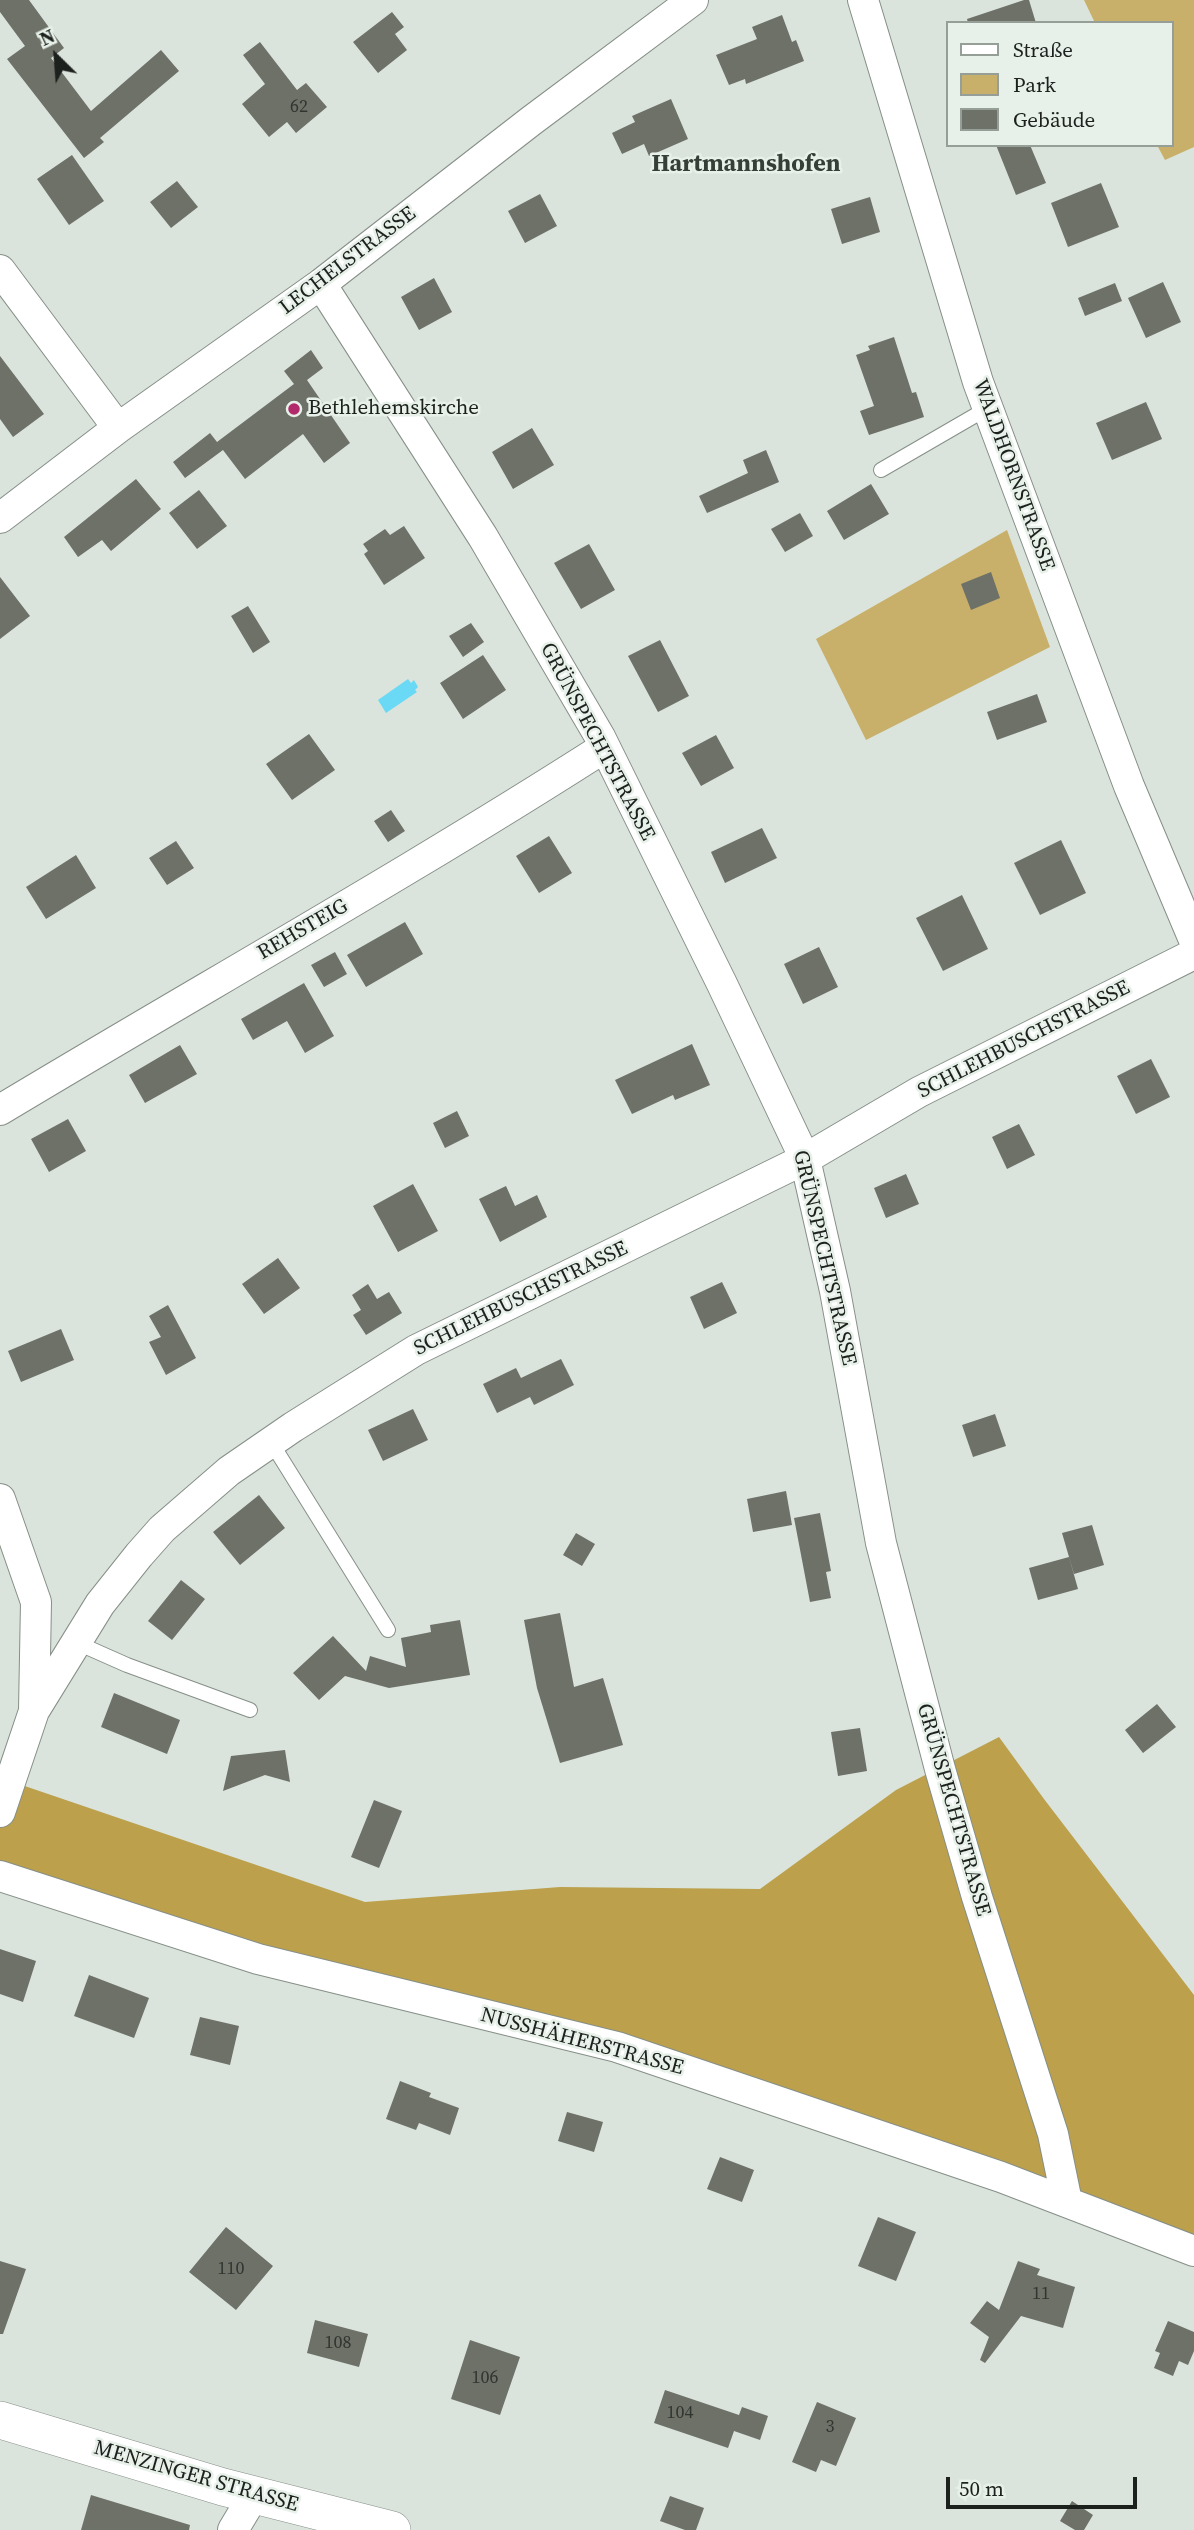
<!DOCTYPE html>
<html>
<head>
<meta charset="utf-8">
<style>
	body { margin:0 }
	#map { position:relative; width:1194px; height:2530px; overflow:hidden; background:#dae4dc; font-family:"Source Serif 4",serif }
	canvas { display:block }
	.legend { position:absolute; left:946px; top:21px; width:228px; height:126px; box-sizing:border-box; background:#e7f1e9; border:2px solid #969e98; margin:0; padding:9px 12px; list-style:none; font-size:21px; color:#1d211e }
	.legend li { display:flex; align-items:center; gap:14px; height:35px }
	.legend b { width:35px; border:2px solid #969e98 }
	.north { position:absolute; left:21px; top:21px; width:70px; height:70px; -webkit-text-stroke:5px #e7f1e9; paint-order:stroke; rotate:335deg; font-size:19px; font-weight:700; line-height:28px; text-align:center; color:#1d211e }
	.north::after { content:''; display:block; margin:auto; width:24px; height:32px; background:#1d211e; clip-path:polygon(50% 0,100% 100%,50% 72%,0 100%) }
	.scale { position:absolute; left:946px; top:2477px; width:191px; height:32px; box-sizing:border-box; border:4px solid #1d211e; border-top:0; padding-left:9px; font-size:21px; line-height:24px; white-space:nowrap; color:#1d211e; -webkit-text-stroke:5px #e7f1e9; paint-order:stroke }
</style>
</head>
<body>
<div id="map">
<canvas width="1194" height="2530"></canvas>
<ul class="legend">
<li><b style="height:9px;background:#fff"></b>Straße</li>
<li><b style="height:19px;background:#c8b06a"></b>Park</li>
<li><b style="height:19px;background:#6e7168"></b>Gebäude</li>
</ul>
<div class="north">N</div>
<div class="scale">50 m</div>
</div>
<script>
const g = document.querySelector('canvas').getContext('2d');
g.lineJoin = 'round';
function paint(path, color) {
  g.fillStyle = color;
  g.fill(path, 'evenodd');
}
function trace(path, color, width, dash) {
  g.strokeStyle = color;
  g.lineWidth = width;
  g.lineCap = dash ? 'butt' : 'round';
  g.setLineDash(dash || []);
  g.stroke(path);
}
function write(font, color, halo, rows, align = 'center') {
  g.font = font + ' "Source Serif 4",serif';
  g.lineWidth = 5;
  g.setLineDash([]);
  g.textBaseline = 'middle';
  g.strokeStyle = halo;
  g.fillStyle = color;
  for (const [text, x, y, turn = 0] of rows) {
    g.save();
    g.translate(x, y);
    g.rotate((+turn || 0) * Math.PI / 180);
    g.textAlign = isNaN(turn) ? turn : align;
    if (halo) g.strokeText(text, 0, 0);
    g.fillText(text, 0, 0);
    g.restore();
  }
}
paint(new Path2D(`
	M1084 0H1194V147L1165 160 1157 145H1171V23H1095Z
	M1007 530 1050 647 866 740 816 639Z`), '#c8b06a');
paint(new Path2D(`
	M999 1737 1044 1799 1194 1995V2251L1001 2177 0 1876V1812L10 1781 365 1902 560 1887 760 1889 896 1790Z`), '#bca04b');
paint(new Path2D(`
	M408 679 411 683 414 680 418 687 415 690 417 692 386 713 378 700Z`), '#69d9f5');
paint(new Path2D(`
	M0 0H29L64 48 51 58 91 111 161 50 179 71 100 138 104 142 84 158 7 59 25 46 0 12Z
	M1024 0H1029L1036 23H968L967 19Z
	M392 12 404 27 395 34 407 50 378 73 353 42Z
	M782 15 792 42 796 40 804 61 746 84 745 79 729 85 716 55 757 39 752 27Z
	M260 42 297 90 306 83 327 107 296 133 287 122 269 137 242 104 265 84 243 55Z
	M671 99 688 139 649 156 644 144 622 154 612 133 635 122 632 116Z
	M996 145H1030L1046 183 1016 195Z
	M72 155 104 201 69 225 37 179Z
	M177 181 198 207 171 228 150 202Z
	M1101 183 1119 227 1068 247 1051 203Z
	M540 194 557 226 525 243 508 211Z
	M870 197 880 232 842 244 831 209Z
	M434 278 452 312 419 330 401 297Z
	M1163 282 1181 322 1146 338 1128 298Z
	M1115 283 1122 301 1085 316 1078 298Z
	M894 337 912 393 916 392 924 417 869 435 860 411 874 406 856 355 870 350 868 346Z
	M311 350 323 368 307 380 350 443 324 463 303 434 245 479 223 450 185 478 173 462 210 433 217 442 294 384 284 371Z
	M0 356 44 414 13 437 0 419Z
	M1146 402 1162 439 1112 460 1096 423Z
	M532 428 554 465 513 489 492 452Z
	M766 450 779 482 707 513 699 496 748 473 743 460Z
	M136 479 161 509 111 551 102 540 78 557 64 537Z
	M871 484 889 514 844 540 827 511Z
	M199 490 227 526 197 549 169 513Z
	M800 513 813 536 785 552 771 529Z
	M404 526 425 558 384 585 364 554 368 551 363 544 385 529 390 535Z
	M589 544 615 590 581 609 554 563Z
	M991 572 1000 598 971 610 961 584Z
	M0 577 30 616 0 639Z
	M248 606 270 642 253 653 231 616Z
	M471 623 484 642 463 657 449 636Z
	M660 640 689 696 658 712 628 656Z
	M483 655 506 690 463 719 440 683Z
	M1037 694 1047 722 997 740 987 712Z
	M309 734 335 770 292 800 266 764Z
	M716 735 734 768 701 786 682 753Z
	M391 810 405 831 388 842 374 821Z
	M762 828 777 858 725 883 711 852Z
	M549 836 572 873 539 893 516 856Z
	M1061 840 1086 893 1040 915 1014 863Z
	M176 841 194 868 167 885 149 858Z
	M76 855 96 888 46 919 26 887Z
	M962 895 988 949 943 971 916 918Z
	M405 922 423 954 366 987 347 955Z
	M819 947 838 987 803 1004 784 964Z
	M335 952 347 974 324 987 311 965Z
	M304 983 334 1036 305 1053 287 1021 253 1040 241 1019Z
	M692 1044 710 1085 675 1100 673 1095 632 1114 615 1080Z
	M180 1045 197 1074 145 1103 129 1075Z
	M1151 1059 1170 1097 1136 1114 1117 1076Z
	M457 1111 469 1136 445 1148 433 1123Z
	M68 1119 86 1151 49 1172 31 1139Z
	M1019 1124 1035 1155 1007 1169 992 1137Z
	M906 1174 919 1204 886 1218 874 1188Z
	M413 1184 438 1231 398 1252 373 1206Z
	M506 1186 515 1206 537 1195 547 1217 500 1242 479 1199Z
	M278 1258 300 1288 264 1314 242 1284Z
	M722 1282 737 1313 704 1329 690 1297Z
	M368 1284 377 1299 389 1292 402 1313 366 1335 353 1315 361 1310 352 1295Z
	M168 1305 196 1358 166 1375 149 1342 161 1337 149 1316Z
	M61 1329 74 1360 21 1382 8 1351Z
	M561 1359 574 1385 534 1405 530 1397 497 1413 483 1384 516 1368 521 1378Z
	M413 1409 428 1440 383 1461 368 1430Z
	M995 1414 1006 1446 973 1457 962 1425Z
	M786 1491 792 1525 753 1532 747 1499Z
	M259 1495 285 1528 240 1565 213 1532Z
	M820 1513 831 1571 826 1572 831 1598 810 1602 794 1518Z
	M1092 1525 1104 1565 1074 1574 1062 1533Z
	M576 1533 595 1544 582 1566 563 1555Z
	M1069 1557 1078 1589 1038 1600 1029 1568Z
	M181 1580 205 1599 172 1640 148 1621Z
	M560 1613 574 1687 603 1678 623 1745 560 1763 537 1688 524 1620Z
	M460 1620 470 1675 389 1688 345 1676 319 1700 293 1673 333 1636 366 1671 370 1656 406 1667 401 1638 431 1632 430 1625Z
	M114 1693 180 1720 167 1754 101 1727Z
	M1157 1704 1176 1727 1143 1753 1125 1730Z
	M860 1728 867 1771 838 1776 831 1732Z
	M285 1750 290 1782 265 1775 223 1791 231 1756Z
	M374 1800 402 1811 379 1868 351 1857Z
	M0 1949 36 1961 23 2002 0 1994Z
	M89 1975 149 1998 134 2038 74 2016Z
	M200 2017 239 2026 230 2065 190 2055Z
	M400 2081 431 2093 429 2097 459 2108 450 2135 419 2123 416 2130 386 2119Z
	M567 2112 603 2122 594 2152 558 2141Z
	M720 2157 754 2170 742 2202 707 2189Z
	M878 2217 916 2232 896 2281 858 2266Z
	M226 2227 273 2266 236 2310 189 2272Z
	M0 2261 26 2269 3 2334H0Z
	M1018 2261 1040 2269 1037 2275 1075 2287 1063 2328 1021 2316 985 2363 980 2360 989 2337 970 2323 987 2301 999 2310Z
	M315 2320 368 2334 359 2367 307 2353Z
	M1168 2321 1194 2332V2351L1188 2365 1179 2361 1173 2376 1154 2368 1160 2353 1155 2351Z
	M470 2340 520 2357 500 2415 451 2399Z
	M665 2390 739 2415 742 2407 768 2416 760 2440 734 2431 728 2448 654 2423Z
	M817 2402 856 2418 836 2466 821 2460 816 2472 792 2462Z
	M91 2495 190 2525 189 2530H81Z
	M670 2496 704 2508 696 2530H685L660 2521Z
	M1072 2501 1093 2515 1084 2530H1075L1060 2521Z`), '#6e7168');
const service = new Path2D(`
	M881 470 988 408
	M271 1442 388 1630
	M75 1642 127 1665 250 1710`);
const minor = new Path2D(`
	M863 0 978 382 1129 786 1194 940
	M0 270 118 428
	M321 284 483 537 600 737 722 984 805 1159 835 1291 881 1543 940 1769 977 1897 1053 2134 1067 2202
	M0 518 118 428 321 284 531 121 693 0
	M0 1110C201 989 407 874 605 747
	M0 1499 36 1602 34 1710
	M0 1812 34 1711 100 1604 139 1555 162 1529 229 1471 293 1427 416 1350 805 1159 919 1092 1194 954
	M0 1876 258 1959 617 2047 1001 2177 1194 2251
	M233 2530 254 2495`);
const tertiary = new Path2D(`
	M0 2420 223 2487 392 2530`);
trace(service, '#868f88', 16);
trace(minor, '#868f88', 32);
trace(tertiary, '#868f88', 38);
trace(service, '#fff', 14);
trace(minor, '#fff', 30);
trace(tertiary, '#fff', 37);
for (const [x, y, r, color] of [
	[294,409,7,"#b22a6b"]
]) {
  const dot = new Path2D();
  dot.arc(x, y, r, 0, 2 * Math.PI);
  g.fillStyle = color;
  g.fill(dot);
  trace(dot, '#e7f1e9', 2.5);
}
write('18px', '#313530', null, [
	["62",299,107],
	["110",231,2269],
	["11",1041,2294],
	["108",338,2343],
	["106",485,2378],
	["104",680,2413],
	["3",830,2427]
]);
write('21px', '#1d211e', '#e7f1e9', [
	["LECHELSTRASSE",348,261,-37],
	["WALDHORNSTRASSE",1013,475,70],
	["GRÜNSPECHTSTRASSE",597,742,62],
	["REHSTEIG",303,930,-30],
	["SCHLEHBUSCHSTRASSE",1024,1040,-27],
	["GRÜNSPECHTSTRASSE",824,1258,77],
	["SCHLEHBUSCHSTRASSE",521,1299,-26],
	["GRÜNSPECHTSTRASSE",953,1810,74],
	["NUSSHÄHERSTRASSE",582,2042,15],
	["MENZINGER STRASSE",196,2477,16]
]);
write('21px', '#1d211e', '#e7f1e9', [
	["Bethlehemskirche",308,409]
], 'left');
write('bold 24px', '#363e38', '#e7f1e9', [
	["Hartmannshofen",746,165]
]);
</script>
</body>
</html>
